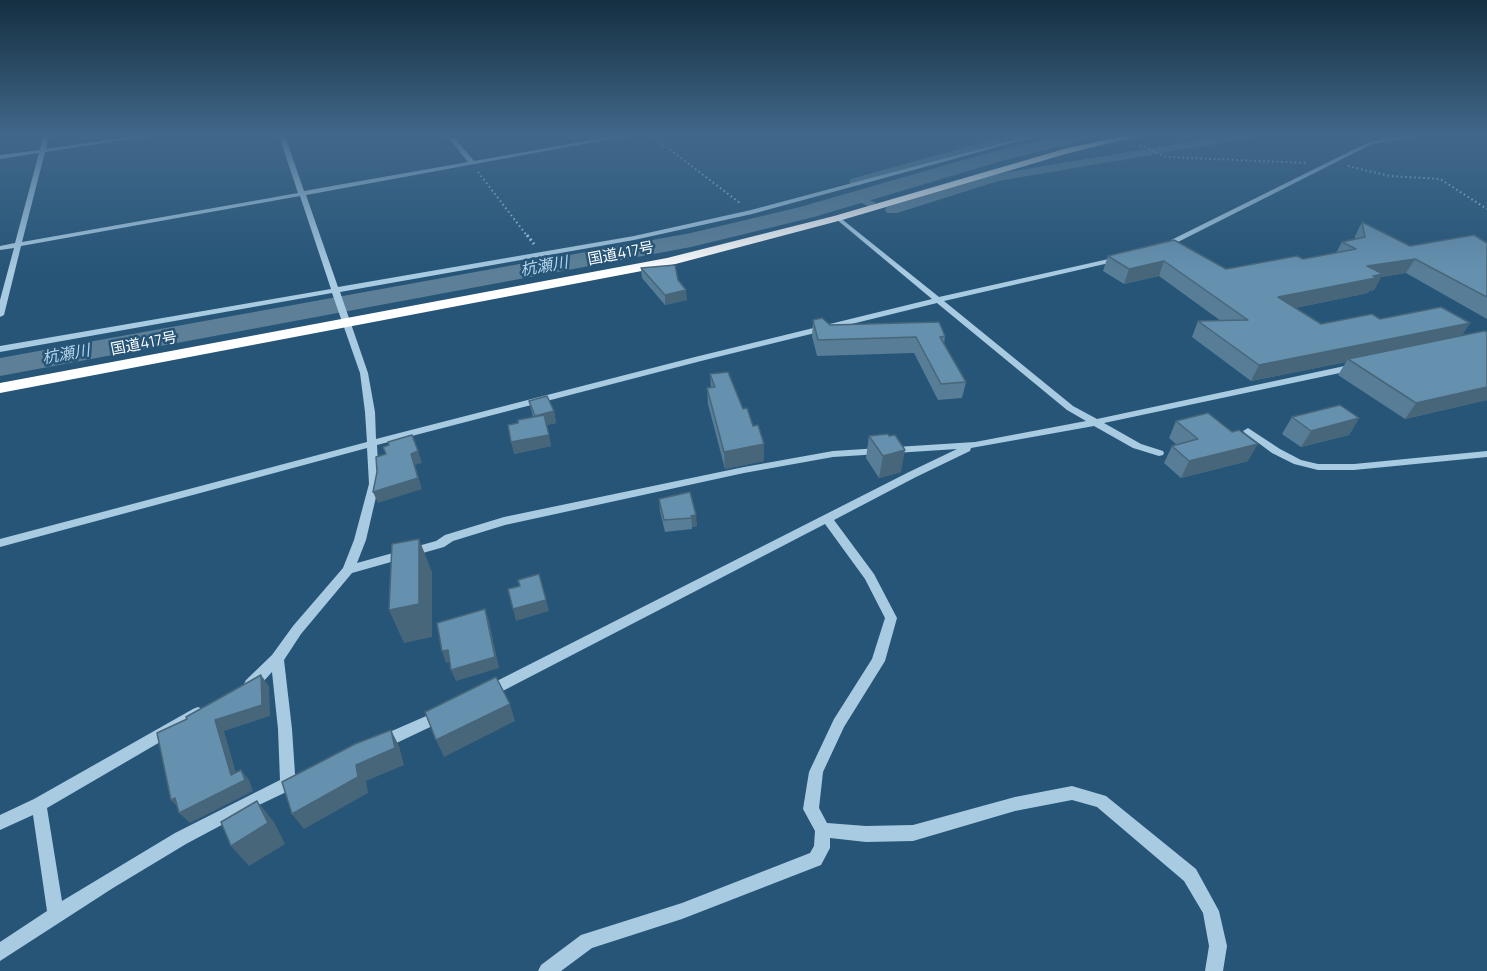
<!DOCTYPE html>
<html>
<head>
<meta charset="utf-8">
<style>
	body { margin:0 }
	canvas { display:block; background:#265577 }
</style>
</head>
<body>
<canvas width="1487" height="971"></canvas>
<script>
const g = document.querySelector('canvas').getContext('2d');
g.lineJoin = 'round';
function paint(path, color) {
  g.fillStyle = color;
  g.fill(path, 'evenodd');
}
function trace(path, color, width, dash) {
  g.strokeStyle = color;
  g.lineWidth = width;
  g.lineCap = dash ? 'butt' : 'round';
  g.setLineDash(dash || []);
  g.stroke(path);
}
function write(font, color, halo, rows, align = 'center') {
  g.font = font + ' Manrope,"Noto Sans JP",sans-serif';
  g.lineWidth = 5;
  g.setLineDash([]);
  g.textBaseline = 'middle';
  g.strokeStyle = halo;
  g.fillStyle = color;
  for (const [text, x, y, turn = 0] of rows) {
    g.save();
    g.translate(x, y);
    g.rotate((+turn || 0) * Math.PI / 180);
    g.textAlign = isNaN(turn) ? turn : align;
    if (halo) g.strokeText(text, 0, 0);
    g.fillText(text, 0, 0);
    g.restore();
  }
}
paint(new Path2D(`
	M1006 136H1024L859 185H851L849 182 851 179Z
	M1225 136H1250L1244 139 998 181 897 213H887L885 210 887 207 996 174Z
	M857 194 876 203 870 207 851 198 852 195Z`), '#5d8098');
paint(new Path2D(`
	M1058 136H1089L1086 140 1005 160 814 217 691 247 0 376V358L691 233 800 207 991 152Z`), '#5d8098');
trace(new Path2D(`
	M652 136 740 203
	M1140 145 1166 157 1307 163
	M1348 166 1390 176 1440 179 1487 209
	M478 172 528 237`), '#a8cbe2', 2, [1.5, 3]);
trace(new Path2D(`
	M527 235 534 244`), '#a8cbe2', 3, [2, 3]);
paint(new Path2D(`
	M43 136H49L46 149 134 136H148L45 152 22 242 298 193 279 136H285L304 191 468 162 447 136H453L474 161 615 136H627L306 195 338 287 634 236 751 210 1029 136H1038L752 214 634 240 340 292 368 373 375 412 376 439 695 357 932 299 836 219V217L838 216 939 297 1122 256V260L944 301 1073 406 1097 419 1354 364 1357 365 1358 367 1354 370 1104 423 1141 444 1163 451 1164 453 1163 455 1159 456 1133 448 1094 426 971 448 970 451 916 477 834 520 874 574 897 618 885 661 844 727 823 772 819 808 827 823 866 826 913 825 1015 797 1072 786 1106 796 1196 869 1219 911 1227 946 1223 971H1205L1209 946 1203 913 1184 881 1097 807 1072 800 1015 811 913 841 866 842 830 838V848L821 865 682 919 592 948 561 971H538L541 965 581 935 682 903 810 853 814 846 815 831 803 809 809 772 834 719 872 659 885 618 865 579 825 524 493 696 488 698 483 696 481 692 483 688 909 472 957 449 833 457 744 473 505 525 453 541 444 547 352 573 301 634 284 660 292 729 295 774 299 776 301 781 299 786 261 804 186 844 113 888 0 961V942L47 911 33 815 0 830V815L34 799 193 709 198 707 203 709 205 713 203 717 47 808 62 901 175 833 280 780 278 729 272 672C265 679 257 692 246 688L244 684 246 680 272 655 293 626 343 568 354 540 369 484 367 448 0 547V539L367 442 365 412 360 373 332 293 0 352V346L331 289 300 196 21 246 4 315 0 317V300L14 248 0 250V246L15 243 39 153 0 159V155L40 150ZM937 303 1067 410 1086 421 975 442 833 451 744 467 504 517 445 535 436 541 357 563 366 540 379 484 377 445 701 361Z
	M1403 136H1416L1372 144 1166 248 1159 246 1369 142Z
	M1248 428 1280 449 1301 460 1318 464H1354L1487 451V457L1354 470H1318L1294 464 1272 453 1245 433 1243 431Z
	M440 710 445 712 447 716 445 720 388 747 383 748 378 747 376 742 378 737Z`), '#a8cbe2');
paint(new Path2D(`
	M1122 136H1139L1069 153 842 220 668 266 0 393V383L667 258 834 216 1064 149Z`), '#fff');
paint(new Path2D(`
	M1362 222 1410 246 1487 243V319L1406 273 1381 277 1374 290 1369 291 1368 293 1295 308 1321 324 1380 319 1470 323 1462 335 1487 332V400L1405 419 1338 375 1346 362 1251 381 1192 337 1198 321H1221L1159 276 1124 284 1103 271 1108 256 1174 240 1226 269 1303 259 1336 253 1342 242 1355 239V236Z
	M641 268 678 280 687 300 665 305 642 278Z
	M813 320 830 325 945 336 944 344 966 382 962 398 938 400 914 353 817 356 812 336Z
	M710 374 743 409 753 426 764 461 725 469 708 404 707 388 711 387Z
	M529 401 554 411 556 423 546 425 551 446 514 454 533 417Z
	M1292 417 1359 418 1349 435 1301 447 1282 434Z
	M1176 421 1248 461 1181 478 1164 463 1172 446 1176 444 1169 438Z
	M869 436 901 472 879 478 866 458Z
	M690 492 697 526 692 527V529L665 532 660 511 659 499Z`), '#587d96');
paint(new Path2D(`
	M1415 259 1406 273 1381 277 1374 290 1369 291 1368 293 1270 313 1278 297 1367 266Z
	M1164 261 1159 276 1124 284 1129 269Z
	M686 290 687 300 665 305V295Z
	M1470 323 1459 339 1348 359 1346 362 1251 381 1259 365Z
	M1487 387V400L1405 419 1416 403Z
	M554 411 556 423 538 427 535 416Z
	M1359 418 1349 435 1301 447 1311 431Z
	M549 435 551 446 514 454 511 442Z
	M764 444V461L725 469 724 452Z
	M1258 444 1248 461 1181 478 1189 461Z
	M905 450 901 472 879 478 883 456Z
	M418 451 422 463 415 465 422 489 378 503 373 492 411 454Z
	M696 515 697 526 692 527 691 516Z
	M419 539 432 572V637L404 643 389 610Z
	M546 600 549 611 516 621 513 609Z
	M485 609 489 621 499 668 456 681 451 670Z
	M448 650 452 661 446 663 442 651Z
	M261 675 269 686 270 716 224 731 239 783 241 770 249 780 253 791 190 823 179 813 231 775 215 720Z
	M510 704 515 721 444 757 436 740Z
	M391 730 399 746 404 765 366 781 368 793 304 829 292 814Z
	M175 798 181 811 171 800Z
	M257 801 274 822 285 844 249 866 231 846Z`), '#47667a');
const building = new Path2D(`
	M1362 222 1410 246 1474 235 1487 243V297L1415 259 1367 266 1383 274 1373 276 1376 278 1278 297 1321 324 1372 314 1380 319 1441 307 1470 323 1259 365 1198 321 1248 320 1164 261 1129 269 1108 256 1174 240 1226 269 1297 256 1303 259 1356 249 1342 242 1365 237Z
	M675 265 678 280 686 290 665 295 641 268Z
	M822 318 830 325 939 322 945 336 940 337 966 382 941 384 916 337 818 340 813 320Z
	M1484 331 1487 332V387L1416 403 1348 359Z
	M728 372 743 409 747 408 753 426 758 425 764 444 724 452 707 388 715 387 710 374Z
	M547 396 554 411 535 416 529 401Z
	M1340 405 1359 418 1311 431 1292 417Z
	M1208 413 1232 432 1239 430 1258 444 1189 461 1172 446 1198 439 1176 421Z
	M544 415 549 435 511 442 508 425 518 423V420Z
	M888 434 889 436 895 435 905 450 883 456 869 436Z
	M412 435 418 451 411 454 418 478 373 492 377 472 376 457 386 454 383 447 389 445 388 442Z
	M690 492 696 515 691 516 692 518 664 520 659 499Z
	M419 539V604L389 610 392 544Z
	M539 574 546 600 513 609 508 589 520 586 518 580Z
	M485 609 495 657 451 670 448 650 442 651 437 623Z
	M261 675 262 705 215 720 231 775 241 770 245 780 179 813 175 798 171 800 157 733 187 719 186 717Z
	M496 677 510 704 436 740 425 712Z
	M391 730 395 748 356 765 358 777 292 814 282 782 355 744Z
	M257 801 268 823 231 846 221 822Z`);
paint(building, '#6691ae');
trace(building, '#47667a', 1.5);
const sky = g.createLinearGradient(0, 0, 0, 272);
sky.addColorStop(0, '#152f41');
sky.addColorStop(0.5, '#41688a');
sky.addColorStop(1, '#41688a00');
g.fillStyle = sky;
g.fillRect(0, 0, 1487, 272);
write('15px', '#fff', '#265577', [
	["国道417号",621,254,-11],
	["国道417号",144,344,-11]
]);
write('italic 16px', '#b3d4eb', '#265577', [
	["杭瀬川",544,267,-10],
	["杭瀬川",66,355,-10]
]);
</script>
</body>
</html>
